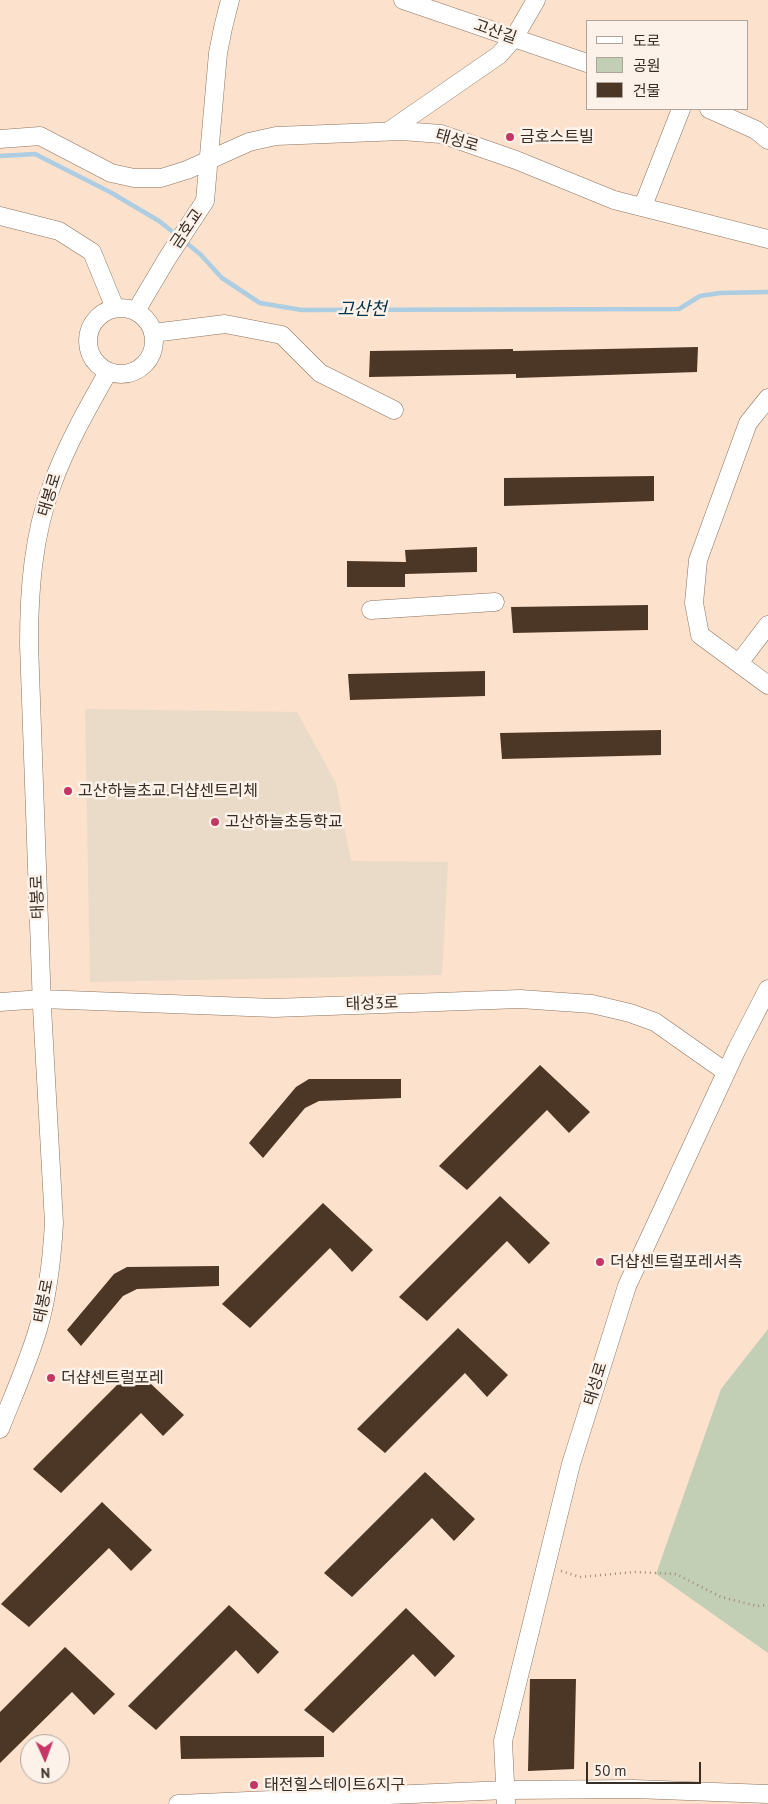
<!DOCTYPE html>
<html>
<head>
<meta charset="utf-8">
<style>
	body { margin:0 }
	#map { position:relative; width:768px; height:1804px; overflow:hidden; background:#fce1cc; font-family:"PT Sans","Noto Sans KR",sans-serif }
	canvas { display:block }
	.legend { position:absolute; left:586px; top:20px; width:162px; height:90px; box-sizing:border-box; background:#fdf2e9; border:1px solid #aea49b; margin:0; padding:6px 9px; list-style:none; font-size:15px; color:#382e25 }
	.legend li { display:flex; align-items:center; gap:10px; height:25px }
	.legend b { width:25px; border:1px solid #aea49b }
	.north { position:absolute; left:20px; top:1734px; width:50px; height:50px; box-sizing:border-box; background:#fdf2e9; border:1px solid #aea49b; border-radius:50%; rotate:178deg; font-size:14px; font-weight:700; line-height:20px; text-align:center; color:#382e25 }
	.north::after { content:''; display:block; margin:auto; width:18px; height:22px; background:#c43664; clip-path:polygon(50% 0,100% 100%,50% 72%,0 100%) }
	.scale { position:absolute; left:586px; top:1762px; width:115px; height:22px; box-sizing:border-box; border:2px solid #382e25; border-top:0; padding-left:6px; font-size:15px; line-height:18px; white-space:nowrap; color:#382e25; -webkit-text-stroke:4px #fdf2e9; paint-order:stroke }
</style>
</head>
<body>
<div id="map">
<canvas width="768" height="1804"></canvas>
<ul class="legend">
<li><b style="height:6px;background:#fff"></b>도로</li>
<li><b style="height:14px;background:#c3cfb4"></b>공원</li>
<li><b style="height:14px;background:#4c3625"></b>건물</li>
</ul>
<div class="north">N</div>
<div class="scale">50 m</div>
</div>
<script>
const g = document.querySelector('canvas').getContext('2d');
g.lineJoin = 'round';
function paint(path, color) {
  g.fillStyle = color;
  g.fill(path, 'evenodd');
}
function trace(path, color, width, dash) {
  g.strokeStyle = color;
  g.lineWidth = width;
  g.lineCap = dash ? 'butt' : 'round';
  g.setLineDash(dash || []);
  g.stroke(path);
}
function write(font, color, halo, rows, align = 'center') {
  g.font = font + ' "PT Sans","Noto Sans KR",sans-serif';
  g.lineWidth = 5;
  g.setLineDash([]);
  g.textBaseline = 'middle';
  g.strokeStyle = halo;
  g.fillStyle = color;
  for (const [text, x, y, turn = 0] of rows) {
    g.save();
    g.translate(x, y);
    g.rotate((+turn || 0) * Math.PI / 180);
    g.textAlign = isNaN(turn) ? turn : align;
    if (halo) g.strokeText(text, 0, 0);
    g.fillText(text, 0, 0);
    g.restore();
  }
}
paint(new Path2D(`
	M85 709 297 712 336 783 351 861 448 862 442 975 90 982Z`), '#eadac8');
paint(new Path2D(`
	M768 1329V1653L656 1574 721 1389Z`), '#c3cfb4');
trace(new Path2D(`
	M0 156 35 154 110 192 159 221 178 236
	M184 241 200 254 222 278 260 303 302 310 679 309 700 296 720 293 768 292`), '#accde2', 4.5);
paint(new Path2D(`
	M698 347 697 372 516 378V374L369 377 370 351 513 349V351Z
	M654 476V501L504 506V478Z
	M477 547V572L405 574V587H347V561L406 562 405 550Z
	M648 605V630L513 633 511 607Z
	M485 671V696L350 700 348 674Z
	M661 730V755L502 759 500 733Z
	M540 1065 590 1112 569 1133 547 1110 467 1190 439 1166Z
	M309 1079H401V1098L319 1101 305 1108 263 1158 249 1143 296 1087Z
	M500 1196 550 1243 529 1264 507 1241 427 1321 399 1297Z
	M323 1203 373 1250 352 1272 330 1248 250 1328 222 1304Z
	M219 1266V1286L137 1289 123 1296 81 1346 67 1330 114 1274 127 1267Z
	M458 1328 508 1375 487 1397 465 1373 385 1453 357 1429Z
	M134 1368 184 1415 163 1436 141 1413 61 1493 33 1469Z
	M425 1472 475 1519 454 1541 432 1518 352 1597 324 1573Z
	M102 1502 152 1550 131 1571 109 1548 29 1627 1 1604Z
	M229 1605 279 1652 258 1674 236 1650 156 1730 128 1706Z
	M406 1608 455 1656 435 1677 413 1654 333 1733 304 1710Z
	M65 1647 115 1694 94 1715 72 1692 0 1763V1712Z
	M530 1679H576L574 1769 528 1771Z
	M180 1736H324V1757L181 1759Z`), '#4c3625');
const minor = new Path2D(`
	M403 0 587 63
	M709 109 756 130 768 140
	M389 131 499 55 514 38 536 0
	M0 139 40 136 111 173 134 178H161L187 170 249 142 276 136 402 131 441 134 516 160 614 200 768 239
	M643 206 681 109
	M0 216 59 231 92 252 115 308
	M88 341a33 33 0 1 1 66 0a33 33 0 1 1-66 0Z
	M136 311 168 257 205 201 218 53 223 28 230 0
	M153 333 225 324 282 335 320 373 394 410
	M768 398 748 423 698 560 694 603 700 635 768 685
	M371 610 495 602
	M739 663 768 625
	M0 1002 42 999 274 1008 520 999 592 1004 630 1013 655 1022 726 1072
	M0 1429C13 1396 28 1363 38 1329 48 1295 52 1258 54 1223L42 1007 29 644C29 591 33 535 52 485 66 446 87 409 108 372
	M178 1804 506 1790 634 1789 768 1794
	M506 1804 503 1741 571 1464 627 1286 737 1049 768 989`);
trace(minor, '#8b7360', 19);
trace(new Path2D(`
	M561 1571 580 1577 635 1572 676 1574 721 1597 757 1606 768 1605`), '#9c8a7a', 2.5, [1, 4]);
trace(minor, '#fff', 18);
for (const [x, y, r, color] of [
	[510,137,5,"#c43664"],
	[68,791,5,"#c43664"],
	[215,822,5,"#c43664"],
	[600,1262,5,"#c43664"],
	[51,1378,5,"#c43664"],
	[254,1785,5,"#c43664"]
]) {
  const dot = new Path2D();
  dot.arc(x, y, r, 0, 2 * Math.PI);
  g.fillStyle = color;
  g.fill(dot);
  trace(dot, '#fdf2e9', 2);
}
write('16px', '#382e25', '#fdf2e9', [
	["고산길",495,32,19],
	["태성로",457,141,16],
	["금호교",187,229,-56],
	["태봉로",50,495,-73],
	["태봉로",38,897,-92],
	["태성3로",372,1004,-2],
	["태봉로",44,1301,-79],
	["태성로",596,1384,-73]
]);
write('16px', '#382e25', '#fdf2e9', [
	["금호스트빌",520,137],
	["고산하늘초교.더샵센트리체",78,791],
	["고산하늘초등학교",225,822],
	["더샵센트럴포레서측",610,1262],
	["더샵센트럴포레",61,1378],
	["태전힐스테이트6지구",264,1785]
], 'left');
write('italic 18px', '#063248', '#fdf2e9', [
	["고산천",362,310]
]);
</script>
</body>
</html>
